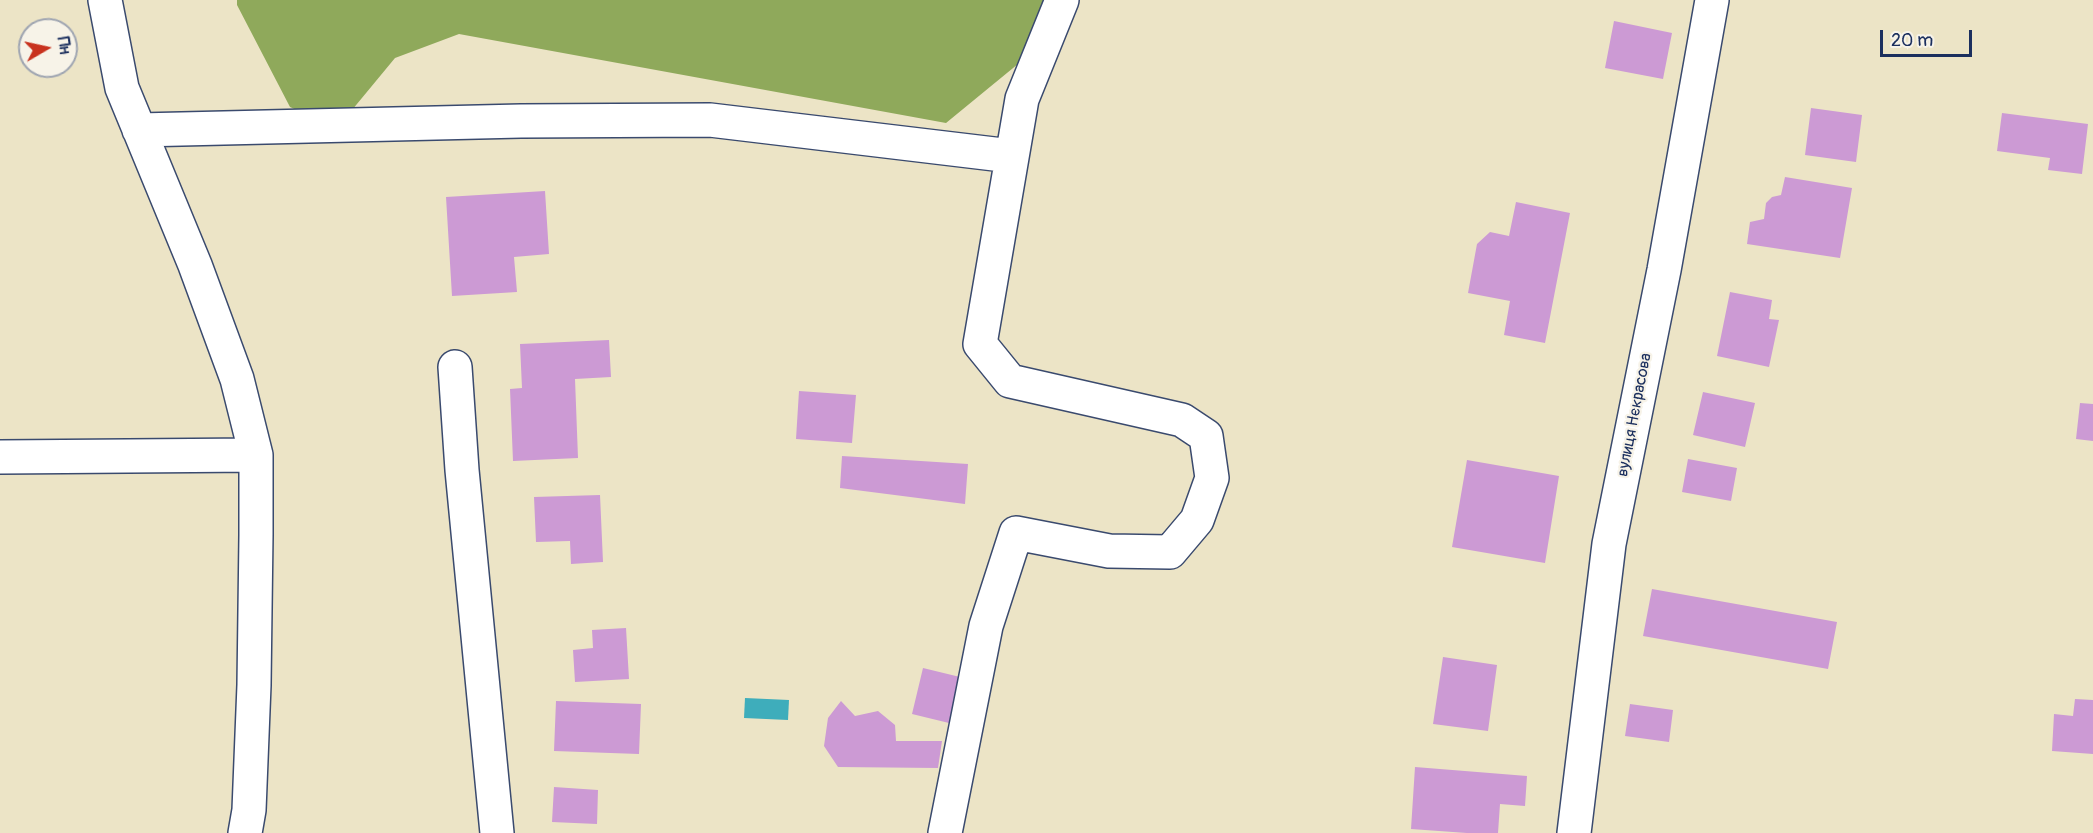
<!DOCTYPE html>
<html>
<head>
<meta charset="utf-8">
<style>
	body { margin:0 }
	#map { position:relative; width:2093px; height:833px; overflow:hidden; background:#ece4c6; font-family:Pangolin,sans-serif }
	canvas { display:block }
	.north { position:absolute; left:18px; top:18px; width:60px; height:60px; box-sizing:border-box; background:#f7f3e8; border:2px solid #9fa5b1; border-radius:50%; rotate:81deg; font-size:16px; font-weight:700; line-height:24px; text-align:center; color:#1b2f5e }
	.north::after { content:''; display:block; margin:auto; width:21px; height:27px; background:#c8321e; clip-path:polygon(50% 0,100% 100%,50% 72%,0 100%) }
	.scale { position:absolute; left:1880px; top:30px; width:92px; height:27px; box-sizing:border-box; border:3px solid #1b2f5e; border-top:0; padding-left:8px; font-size:18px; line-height:21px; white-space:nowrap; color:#1b2f5e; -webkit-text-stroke:4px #f7f3e8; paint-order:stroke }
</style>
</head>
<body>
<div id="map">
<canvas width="2093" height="833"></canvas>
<div class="north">Пн</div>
<div class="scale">20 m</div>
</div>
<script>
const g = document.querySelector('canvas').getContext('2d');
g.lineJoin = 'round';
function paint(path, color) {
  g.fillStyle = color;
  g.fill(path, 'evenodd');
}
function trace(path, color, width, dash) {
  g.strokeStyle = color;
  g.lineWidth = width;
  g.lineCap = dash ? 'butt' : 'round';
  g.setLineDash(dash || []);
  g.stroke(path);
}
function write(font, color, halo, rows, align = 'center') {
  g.font = font + ' Pangolin,sans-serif';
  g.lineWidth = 4.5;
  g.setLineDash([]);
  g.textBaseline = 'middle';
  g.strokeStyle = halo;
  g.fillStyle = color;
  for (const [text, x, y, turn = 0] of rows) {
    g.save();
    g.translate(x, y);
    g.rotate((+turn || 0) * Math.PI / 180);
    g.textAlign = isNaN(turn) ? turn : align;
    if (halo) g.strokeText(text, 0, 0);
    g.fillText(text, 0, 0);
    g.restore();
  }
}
paint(new Path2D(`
	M237 0H1058L1046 41 946 123 459 34 395 58 352 110 321 121 290 107 237 5Z`), '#8fa95b');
paint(new Path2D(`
	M745 698 789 700 788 720 744 718Z`), '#3eadbb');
paint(new Path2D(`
	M1614 21 1672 33 1663 79 1605 68Z
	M1811 108 1862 115 1856 162 1805 155Z
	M2002 113 2088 124 2082 174 2048 170 2050 158 1997 151Z
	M1785 177 1852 188 1840 258 1747 244 1750 222 1764 219 1766 203 1772 197 1781 195Z
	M545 191 549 254 514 257 517 292 452 296 446 197Z
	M1516 202 1570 213 1545 343 1504 335 1510 301 1468 293 1477 244 1490 232 1509 236Z
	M1730 292 1772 300 1769 319 1779 320 1769 367 1717 356Z
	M609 340 611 377 575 379 578 458 513 461 510 389 522 388 520 344Z
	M799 391 856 395 852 443 796 439Z
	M1703 392 1755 403 1745 447 1693 435Z
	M2080 403 2093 404V441L2076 439Z
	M842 456 968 464 965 504 840 488Z
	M1688 459 1737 468 1731 501 1682 492Z
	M1467 460 1559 476 1545 563 1452 547Z
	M600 495 603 562 571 564 570 541 536 542 534 497Z
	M1652 589 1837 622 1828 669 1643 636Z
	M626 628 629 679 575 682 573 650 593 648 592 630Z
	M1443 657 1497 665 1488 731 1433 724Z
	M923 668 960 677 949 723 912 714Z
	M2075 699 2093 700V754L2052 751 2054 714 2073 716Z
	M556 701 641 704 639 754 554 751Z
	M841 701 855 716 878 711 895 725 896 741H942L938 768 838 767 824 746 828 718Z
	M1630 704 1673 710 1669 742 1625 736Z
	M1415 767 1527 776 1525 806 1500 804 1498 833H1467L1411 829Z
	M554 787 598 790 597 824 552 822Z`), '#cc9ad4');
const minor = new Path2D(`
	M105 0 122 88 195 265 237 379 256 455V535L254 685 249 810 245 833
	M139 130 521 121 710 120 1011 156
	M455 367 462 470 497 833
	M0 457 256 455
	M945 833 986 626 1016 533 1109 551 1170 552 1197 520 1212 478 1206 436 1182 420 1010 381 980 344 1022 99 1062 0
	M1574 833 1609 544 1664 270 1712 0`);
trace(minor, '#3a4a6e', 36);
trace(minor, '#fff', 33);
write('16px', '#1b2f5e', '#f7f3e8', [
	["вулиця Нєкрасова",1635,415,-79]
]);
</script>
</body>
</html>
